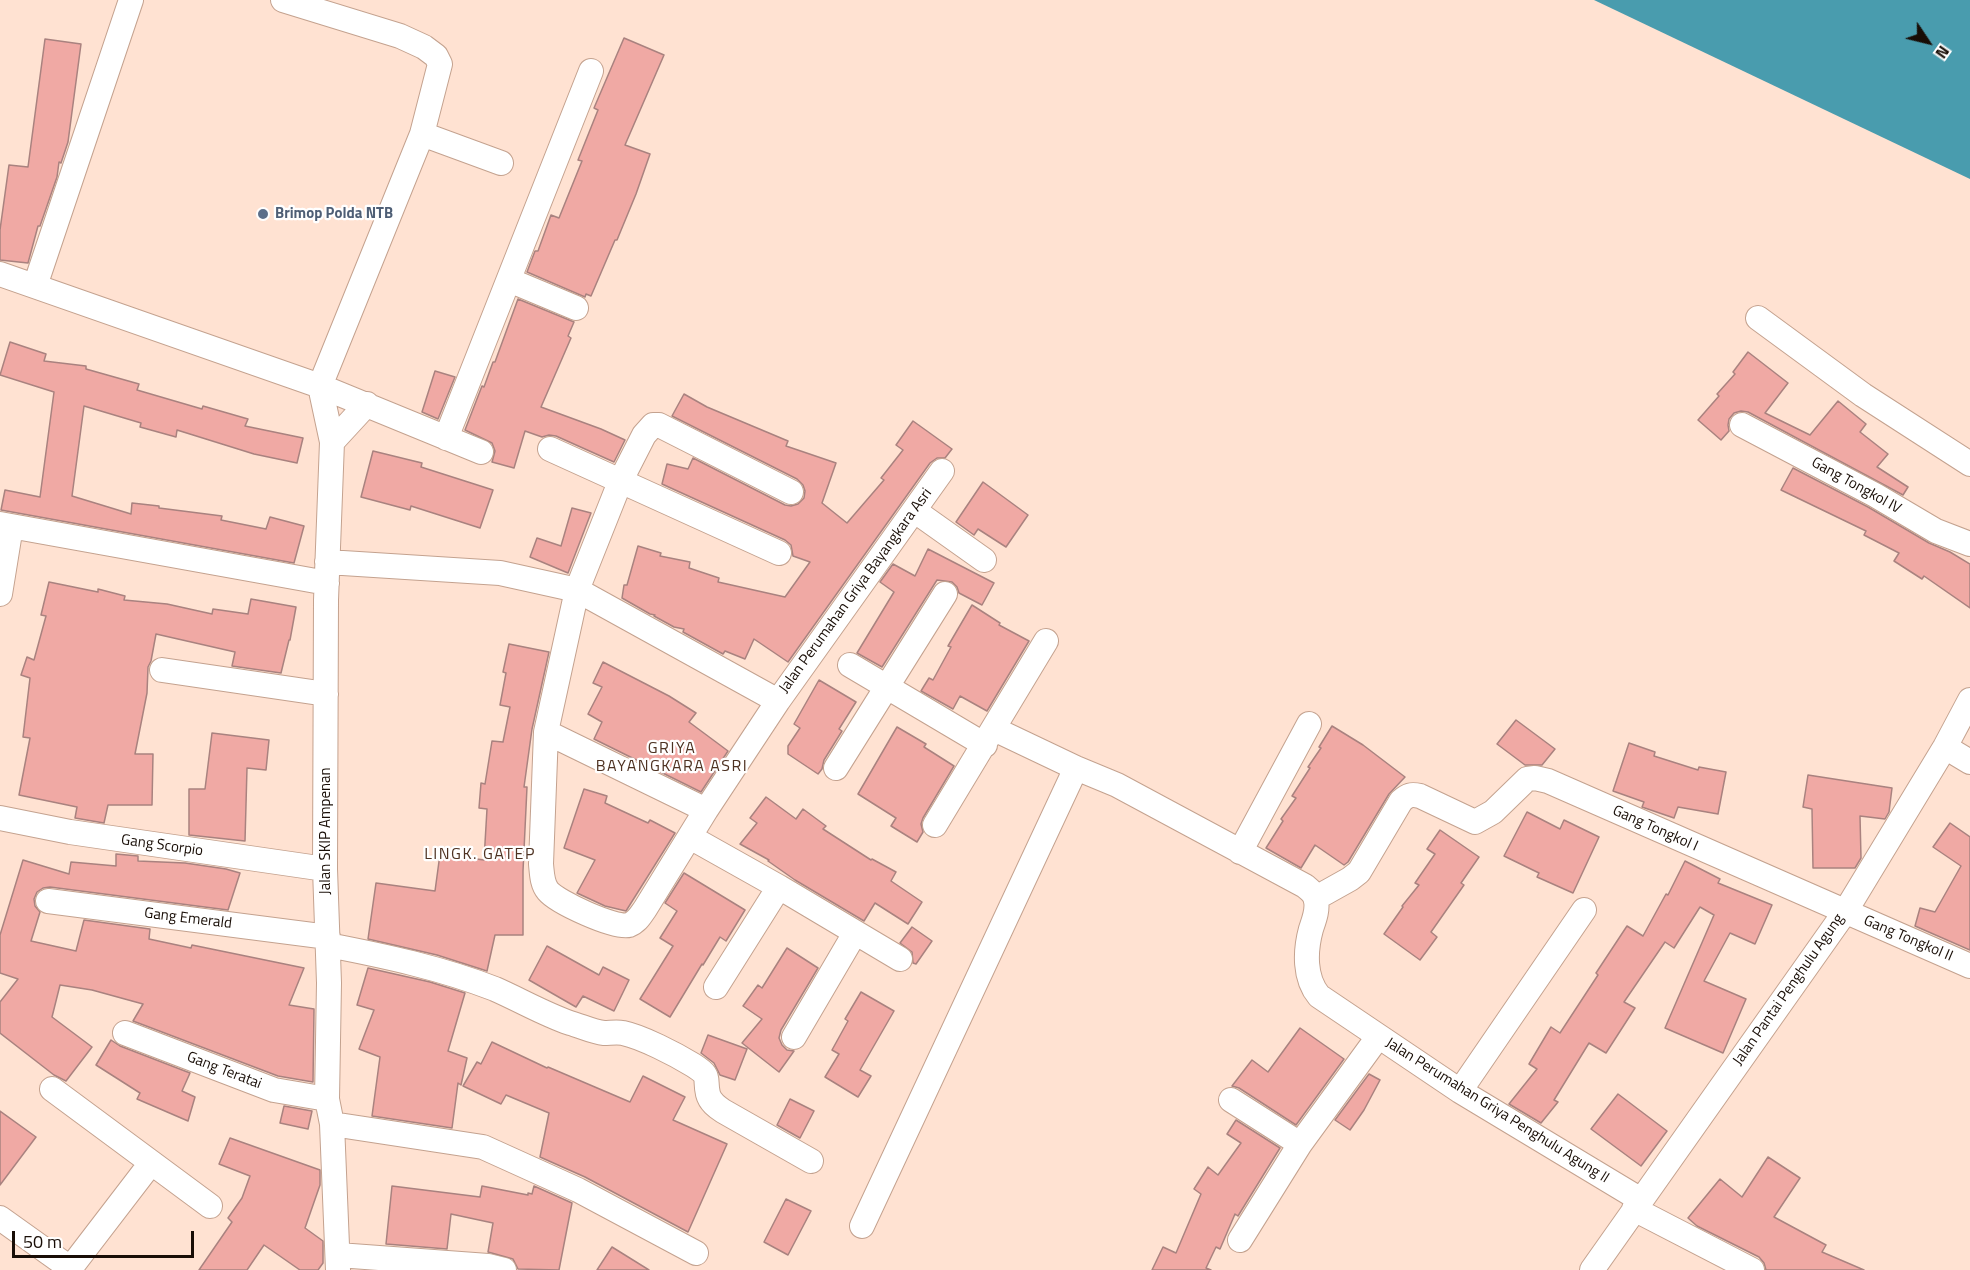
<!DOCTYPE html>
<html>
<head>
<meta charset="utf-8">
<style>
	body { margin:0 }
	#map { position:relative; width:1970px; height:1270px; overflow:hidden; background:#ffe2d2; font-family:"Titillium Web",sans-serif }
	canvas { display:block }
	.north { position:absolute; left:1898px; top:12px; width:60px; height:60px; -webkit-text-stroke:4px #fff; paint-order:stroke; rotate:125deg; font-size:16px; font-weight:700; line-height:24px; text-align:center; color:#180d06 }
	.north::after { content:''; display:block; margin:auto; width:21px; height:27px; background:#180d06; clip-path:polygon(50% 0,100% 100%,50% 72%,0 100%) }
	.scale { position:absolute; left:12px; top:1231px; width:182px; height:27px; box-sizing:border-box; border:3px solid #180d06; border-top:0; padding-left:8px; font-size:18px; line-height:21px; white-space:nowrap; color:#180d06; -webkit-text-stroke:4px #fff; paint-order:stroke }
</style>
</head>
<body>
<div id="map">
<canvas width="1970" height="1270"></canvas>
<div class="north">N</div>
<div class="scale">50 m</div>
</div>
<script>
const g = document.querySelector('canvas').getContext('2d');
g.lineJoin = 'round';
function paint(path, color) {
  g.fillStyle = color;
  g.fill(path, 'evenodd');
}
function trace(path, color, width, dash) {
  g.strokeStyle = color;
  g.lineWidth = width;
  g.lineCap = dash ? 'butt' : 'round';
  g.setLineDash(dash || []);
  g.stroke(path);
}
function write(font, color, halo, rows, align = 'center') {
  g.font = font + ' "Titillium Web",sans-serif';
  g.lineWidth = 4.5;
  g.setLineDash([]);
  g.textBaseline = 'middle';
  g.strokeStyle = halo;
  g.fillStyle = color;
  for (const [text, x, y, turn = 0] of rows) {
    g.save();
    g.translate(x, y);
    g.rotate((+turn || 0) * Math.PI / 180);
    g.textAlign = isNaN(turn) ? turn : align;
    if (halo) g.strokeText(text, 0, 0);
    g.fillText(text, 0, 0);
    g.restore();
  }
}
paint(new Path2D(`
	M1594 0H1970V179Z`), '#499cae');
const building = new Path2D(`
	M624 38 664 55 625 145 650 154 636 194 617 240H615L591 296 586 294 585 297 527 272 535 251H538L551 215 559 218 582 161 578 160 598 110 594 108Z
	M45 39 81 44 68 142 61 163 59 162 57 177 40 226H38L28 263 0 260V230L9 165 28 167Z
	M518 299 574 322 568 336 571 338 541 407 601 429 625 440 614 462 556 436 549 435 542 437 525 431 514 468 492 462 495 451 492 443 465 430 482 386 484 387 493 362H495Z
	M10 342 46 354 44 361 86 366V369L139 384 137 390 202 409 203 406 248 419 245 426 303 438 297 463 254 454 177 430 176 437 140 427 141 423 84 406 72 496 131 514 132 503 159 506V508L222 516 221 520 266 529 270 517 304 526 294 563 1 510 5 490 40 497 54 392 0 375Z
	M1748 352 1788 383 1765 413 1810 435 1838 401 1866 424 1860 432 1888 454 1877 467 1908 487 1903 495 1748 412 1741 411 1734 413 1729 419 1728 425 1729 431 1721 440 1698 420 1719 396 1717 394 1735 374 1733 372Z
	M435 371 455 377 438 419 422 412Z
	M684 394 707 407 788 441 786 446 836 463 822 503 847 523 884 480 881 478 903 450 896 445 913 421 952 449 945 458H937L930 463 788 662 754 639 745 659 725 651 723 654 683 632 684 629 674 627 654 616 655 615 650 614 622 598 624 585H627L638 546 661 553 660 556 690 562 689 568 719 578 718 582 785 597 810 562 793 556 791 545 785 540 662 484 667 464 688 469 693 458 785 505 791 506 798 504 804 498 805 491 803 485 797 479 672 416Z
	M373 451 422 463 421 467 493 490 480 528 411 506 410 510 361 497Z
	M1793 468 1868 507 1929 543 1950 552 1970 564V608L1924 576 1922 579 1894 561 1899 553 1864 535 1866 531 1781 490Z
	M983 482 1028 515 1006 547 978 529 974 535 956 522Z
	M572 508 591 513 568 573 530 557 537 538 561 546Z
	M928 549 994 583 982 605 959 593 957 587 952 582 937 580 882 667 857 653 894 592 880 582 893 564 915 576Z
	M49 582 98 592V589L125 596 124 600 167 604 212 614 213 609 248 614 251 599 296 607 290 640H289L281 673 232 666 235 652 156 634 151 661 148 667 147 693 135 754H153L152 805H108L104 823 75 818 77 807 19 795 30 738 23 737 30 678 21 675 27 657 34 660 46 616 41 615Z
	M972 605 1000 623 999 625 1029 641 987 711 960 696 953 709 921 691 929 678 933 680 951 647 948 646Z
	M509 644 549 652 532 729 524 787H527L523 871V935H495L487 971 437 955 368 939 376 883 435 891 440 854 484 860 487 809 479 808 481 783 485 784 492 741 503 742 510 707 500 705 506 673 503 672Z
	M603 662 669 696 696 713 689 722 728 751 701 792 594 739 602 722 588 714 602 687 593 683Z
	M819 680 856 702 839 729 842 731 824 760 822 769 818 774 788 754V746L800 728 794 724Z
	M1516 720 1555 749 1542 765H1525L1497 744Z
	M1332 726 1363 745 1405 777 1389 794 1348 862 1344 865 1315 845 1301 868 1266 848 1283 821 1281 819 1296 798 1292 796 1310 768 1308 767 1321 748 1319 747Z
	M897 727 926 744 924 747 954 766 923 818 921 824 923 832 917 842 891 826 896 818 858 794Z
	M212 733 269 740 266 770 247 768 245 841 189 835V789H205Z
	M1629 743 1655 752 1654 756 1698 770 1699 767 1726 772 1718 814 1678 807 1674 818 1642 807 1644 802 1613 791Z
	M1808 775 1892 788 1889 812 1885 819 1860 816 1861 858 1855 868H1813L1812 809 1803 807Z
	M584 789 607 796 605 803 648 823 650 820 675 833 626 911 605 906 577 893 595 860 564 848Z
	M766 797 796 819 803 809 826 826 823 829 871 860 872 859 896 872 891 881 922 902 908 924 875 903 864 921 795 880 768 861 769 860 740 844 757 823 750 818Z
	M1527 812 1560 829 1564 820 1599 837 1573 893 1537 877 1539 873 1504 856Z
	M1950 823 1970 837V950L1915 926 1920 908 1935 912 1961 866 1933 847Z
	M1440 830 1479 857 1461 883 1464 885 1431 932 1437 937 1420 960 1384 934 1403 907 1402 906 1419 885 1415 883 1435 854 1427 849Z
	M116 854 138 856V861L185 863 226 869 240 873 228 910 50 887 43 888 37 892 34 899 35 906 40 912 31 941 76 951 84 920 150 929 149 939 191 948 192 945 304 968 289 1005 314 1009 313 1082 278 1076 133 1021 143 1004 92 990 60 985 52 1017 92 1047 66 1081 54 1075 0 1033V1002L18 979 0 973V935L23 860 69 874 71 862 116 866Z
	M1685 861 1720 879 1718 883 1772 905 1755 944 1730 933 1704 981 1746 999 1723 1053 1665 1028 1714 915 1700 907 1674 948 1665 942 1624 1002 1635 1008 1606 1053 1589 1043 1554 1100 1558 1102 1541 1123 1509 1104 1537 1069 1529 1064 1551 1027 1560 1033 1598 975 1596 973 1627 926 1643 936 1666 894 1668 895Z
	M684 873 745 910 726 941 720 937 703 965 702 964 670 1017 640 999 673 946 660 938 677 911 665 903Z
	M912 927 932 941 916 964 913 963 912 952 900 943Z
	M547 946 599 975 603 967 629 980 614 1011 583 996 576 1007 529 980Z
	M787 948 818 968 781 1030 779 1038 782 1045 787 1050 794 1051 779 1072 742 1043 762 1019 743 1006 758 985 762 988Z
	M368 968 430 982 465 993 448 1051 467 1058 461 1085 458 1083 452 1128 372 1116 380 1057 359 1049 374 1010 357 1005Z
	M861 992 894 1011 860 1070 871 1076 858 1097 825 1077 839 1054 832 1050 848 1021 845 1019Z
	M1300 1028 1344 1059 1296 1125 1239 1088 1232 1086 1252 1060 1268 1072Z
	M708 1035 747 1049 735 1080 720 1075 714 1063 701 1053Z
	M111 1040 120 1046 190 1073 182 1091 195 1097 188 1121 137 1099 140 1093 96 1065Z
	M492 1042 547 1068 548 1067 630 1102 643 1076 685 1097 673 1120 727 1144 688 1232 585 1177 540 1157 549 1113 506 1095 501 1104 463 1086 477 1062 481 1064Z
	M1369 1074 1380 1080 1364 1110 1350 1130 1335 1120Z
	M1618 1094 1667 1131 1641 1166 1591 1129Z
	M790 1099 814 1111 800 1138 777 1125Z
	M284 1106 312 1111 308 1129 280 1123Z
	M0 1111 36 1137 0 1185Z
	M1236 1120 1280 1148 1238 1216 1235 1214 1220 1249 1216 1247 1206 1268 1211 1270H1152L1163 1247 1176 1253 1201 1194 1194 1189 1208 1167 1218 1175 1241 1143 1227 1134Z
	M230 1138 320 1170V1185L305 1228 323 1241V1263L318 1270H300L264 1245 247 1270H199L232 1222 228 1218 242 1198 250 1176 219 1164Z
	M1768 1157 1800 1178 1774 1217 1826 1245 1822 1252 1864 1270H1766L1764 1263 1759 1257 1697 1226 1688 1218 1720 1179 1742 1197Z
	M392 1186 480 1197 482 1186 528 1195V1193L532 1194 534 1186 572 1203 559 1270 518 1269 513 1259 488 1252 493 1223 451 1214 447 1249 386 1244Z
	M786 1199 811 1211 788 1255 764 1242Z
	M612 1247 649 1270H597Z`);
paint(building, '#f0a9a4');
trace(building, '#a9827f', 1.5);
const minor = new Path2D(`
	M283 0 400 36 424 47 436 56 440 64 422 134 320 386 332 442
	M422 134 501 163
	M0 274 320 386 481 452
	M509 280 576 308
	M35 286 131 0
	M1758 318 1863 395 1970 464
	M1742 425 1875 495 1936 531 1970 544
	M446 438 591 71
	M550 449 779 553
	M791 492 659 425H653L644 435 620 482 577 590 546 732 541 864C542 874 542 884 548 891 557 902 615 929 629 925 637 922 640 916 645 909L706 810 778 701 942 471
	M915 511 984 560
	M0 524 327 583
	M327 562 500 573 577 590 778 701
	M0 594 11 526
	M850 665 985 745
	M162 670 326 694
	M994 729 1076 768 1117 785 1305 886C1311 891 1315 894 1316 901 1318 910 1314 920 1311 929 1305 951 1304 978 1319 996L1460 1091 1641 1200
	M546 732 706 810
	M1945 747 1970 762
	M836 768 945 594
	M0 818 70 832 325 869
	M935 825 1046 641
	M690 837 779 887 900 959
	M1240 852 1309 724
	M1316 898 1350 879 1359 872 1401 801C1408 795 1411 794 1420 796L1475 822 1493 812 1527 779 1535 778 1548 781 1970 966
	M48 901 328 937
	M328 945C385 956 441 968 495 989 520 1000 544 1014 570 1023 581 1026 593 1032 604 1033 610 1033 617 1032 623 1033 642 1037 675 1054 693 1065 712 1077 704 1077 708 1094 710 1102 717 1107 723 1111L811 1161
	M716 987 779 887
	M125 1033 274 1090 327 1099
	M794 1037 855 933
	M52 1089 210 1206
	M1460 1091 1584 910
	M1231 1100 1300 1144
	M332 1124 483 1147 578 1190 696 1253
	M1634 1209 1752 1270
	M0 1218 70 1268
	M862 1226 1076 768
	M1240 1240 1300 1144 1378 1037
	M338 1255 488 1266 504 1270
	M69 1270 151 1163
	M338 1270 332 1124 327 1099 329 983 325 869 326 600 332 442 367 404
	M1592 1270 1845 912 1945 747 1970 700`);
trace(minor, '#c4a28f', 26);
trace(minor, '#fff', 24);
for (const [x, y, r, color] of [
	[263,214,6,"#5c6f8a"]
]) {
  const dot = new Path2D();
  dot.arc(x, y, r, 0, 2 * Math.PI);
  g.fillStyle = color;
  g.fill(dot);
  trace(dot, '#fff', 2);
}
write('bold 15px', '#4e5e75', '#fff', [
	["Brimop Polda NTB",275,214]
], 'left');
write('15px', '#180d06', '#fff', [
	["Gang Tongkol IV",1856,486,29],
	["Jalan Perumahan Griya Bayangkara Asri",856,591,-54],
	["Gang Tongkol I",1655,829,24],
	["Jalan SKIP Ampenan",326,831,-90],
	["Gang Scorpio",162,846,8],
	["Gang Emerald",188,919,7],
	["Gang Tongkol II",1908,939,23],
	["Jalan Pantai Penghulu Agung",1789,990,-55],
	["Gang Teratai",224,1071,21],
	["Jalan Perumahan Griya Penghulu Agung II",1497,1111,32]
]);
g.letterSpacing = '1.5px';
write('16px', '#4e3222', '#fff', [
	["GRIYA",672,749],
	["BAYANGKARA ASRI",672,767],
	["LINGK. GATEP",480,855]
]);
g.letterSpacing = '0px';
</script>
</body>
</html>
